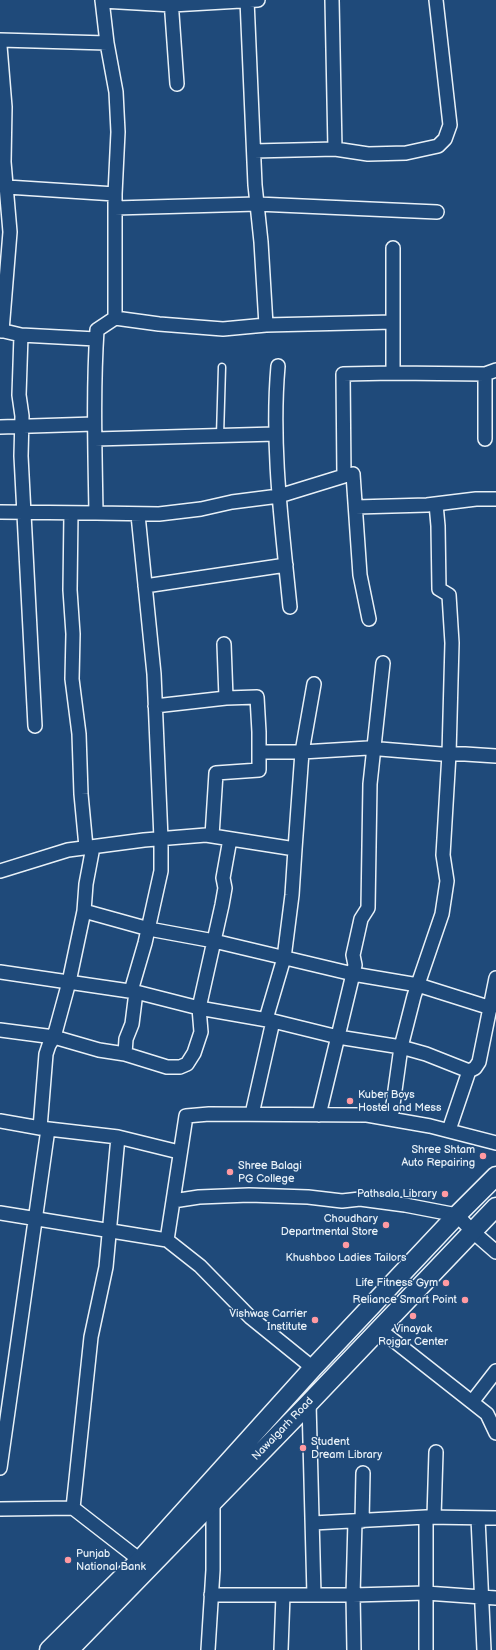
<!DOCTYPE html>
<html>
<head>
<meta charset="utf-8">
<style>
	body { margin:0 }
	canvas { display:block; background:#1f4a7a }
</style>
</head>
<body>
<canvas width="496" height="1650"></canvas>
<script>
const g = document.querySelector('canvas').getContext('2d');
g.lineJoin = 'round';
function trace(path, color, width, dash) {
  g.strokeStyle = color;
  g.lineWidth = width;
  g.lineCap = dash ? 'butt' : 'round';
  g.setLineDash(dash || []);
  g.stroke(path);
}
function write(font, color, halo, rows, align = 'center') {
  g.font = font + ' "Balsamiq Sans",sans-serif';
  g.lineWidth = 3;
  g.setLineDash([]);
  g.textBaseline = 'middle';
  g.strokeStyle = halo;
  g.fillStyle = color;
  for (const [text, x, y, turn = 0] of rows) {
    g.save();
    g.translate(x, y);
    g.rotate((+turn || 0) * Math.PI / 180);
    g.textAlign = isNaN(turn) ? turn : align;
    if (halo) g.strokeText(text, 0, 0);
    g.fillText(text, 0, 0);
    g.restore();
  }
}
const lane = new Path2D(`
	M220 436 222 367`);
const street = new Path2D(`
	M102 0 107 43 116 92 118 132 115 194V318
	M171 0 177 84
	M247 0 255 185 261 242 266 325
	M332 0 335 149
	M102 1 172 5 258 0
	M0 40 107 43
	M0 46 5 107 4 162 10 232 2 331
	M254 151 335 149 368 154 406 153 438 146 445 139 450 125 436 0
	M7 187 115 194
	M115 208 257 204 437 212
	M393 322 266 325 223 329 159 324 115 318 97 330C93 391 95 452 96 513L159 514 201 509 232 502 279 496 344 476 343 374 393 373V248
	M0 330 21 335 96 339
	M21 335 19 395 22 416 21 456 35 726
	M278 366C271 446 282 526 290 607
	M393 373 485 374 496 370
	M0 427 94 424
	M95 439 275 434
	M485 439V374
	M344 476 353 474 360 575 369 619
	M356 507 427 505 476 499H496
	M0 512 96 513
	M71 513 70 590 73 634 72 679 79 734 81 794 86 847
	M145 586 286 565
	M224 644 226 698 257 697 259 732V752
	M155 706 226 698
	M212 836 216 773 259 770V752H302L368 748 441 754H465L496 756
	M0 871 68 850 144 840 206 835 295 849 302 752 314 684
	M84 911 149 929 214 941 353 974 418 985 491 1008
	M0 972 136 992 199 1008 273 1021 338 1037 401 1047 426 1054 469 1071 475 1068 479 1062 496 978
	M131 991 145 943 161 871V839L154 674 138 515
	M266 1019 284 958 292 895 295 849
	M0 1030 54 1037 99 1050 125 1054 167 1067H180L187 1064 194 1053 201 1032 199 1008 222 905 225 888 223 878 230 839
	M125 1054 126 1039 132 1024 136 992
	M252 1114 273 1021
	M319 1115 353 974 355 965 353 955 361 919 368 908 370 784 383 663
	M391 1119 401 1047 414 996 442 914 447 881 443 855 449 754 452 643 449 595 439 589 438 526 436 504
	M0 1121 40 1128 118 1137 179 1152
	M40 1128 46 1054 49 1045 54 1037 69 982 84 911 86 884 93 847
	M449 1130 469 1071
	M118 1137 106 1267 91 1337 73 1508 140 1560
	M173 1201 186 1116 209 1114 367 1115 430 1126 496 1143
	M0 1213 167 1240 173 1201 199 1197 249 1195 308 1197 342 1201 360 1199 405 1205 457 1215 472 1231 496 1252
	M167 1240 200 1266 250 1317 313 1368
	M379 1329 487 1414 496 1433
	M472 1402 496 1371
	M309 1403 314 1595
	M0 1468 48 1129
	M0 1509 73 1508
	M426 1517V1650
	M434 1517 436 1452
	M478 1518 484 1650
	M362 1521 363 1473
	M313 1523 426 1517 496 1518
	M211 1595H353L426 1593 496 1598
	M208 1650 213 1570V1502
	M281 1650 283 1595
	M354 1650 353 1595 355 1521`);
const secondary = new Path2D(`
	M49 1650 140 1560 313 1368 457 1215 496 1176
	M69 1650 309 1403 496 1207`);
trace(lane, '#e8f1f8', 9);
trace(street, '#e8f1f8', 16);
trace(secondary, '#e8f1f8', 21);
trace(lane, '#1f4a7a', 6);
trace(street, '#1f4a7a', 13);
trace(secondary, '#1f4a7a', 18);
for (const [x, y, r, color] of [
	[350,1101,4,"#ff9aa2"],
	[483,1156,4,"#ff9aa2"],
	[230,1172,4,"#ff9aa2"],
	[445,1194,4,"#ff9aa2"],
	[386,1225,4,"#ff9aa2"],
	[346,1245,4,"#ff9aa2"],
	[446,1283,4,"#ff9aa2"],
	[465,1300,4,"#ff9aa2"],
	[413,1316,4,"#ff9aa2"],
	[315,1320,4,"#ff9aa2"],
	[303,1448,4,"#ff9aa2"],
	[68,1560,4,"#ff9aa2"]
]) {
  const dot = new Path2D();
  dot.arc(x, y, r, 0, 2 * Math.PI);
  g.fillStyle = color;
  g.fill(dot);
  trace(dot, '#1f4a7a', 1.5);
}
write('11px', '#e8f1f8', '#1f4a7a', [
	["Kuber Boys",358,1095,"left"],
	["Hostel and Mess",358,1108,"left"],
	["Shree Shtam",475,1150],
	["Auto Repairing",475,1163],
	["Shree Balagi",238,1166,"left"],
	["PG College",238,1179,"left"],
	["Pathsala Library",437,1194],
	["Choudhary",378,1219],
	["Departmental Store",378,1232],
	["Khushboo Ladies Tailors",346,1258,"center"],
	["Life Fitness Gym",438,1283],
	["Reliance Smart Point",457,1300],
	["Vishwas Carrier",307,1314],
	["Institute",307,1327],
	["Vinayak",413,1329,"center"],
	["Rojgar Center",413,1342,"center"],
	["Student",311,1442,"left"],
	["Dream Library",311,1455,"left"],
	["Punjab",76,1554,"left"],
	["National Bank",76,1567,"left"]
], 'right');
write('11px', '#e8f1f8', '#1f4a7a', [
	["Nawalgarh Road",283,1429,-46]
]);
</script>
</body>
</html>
